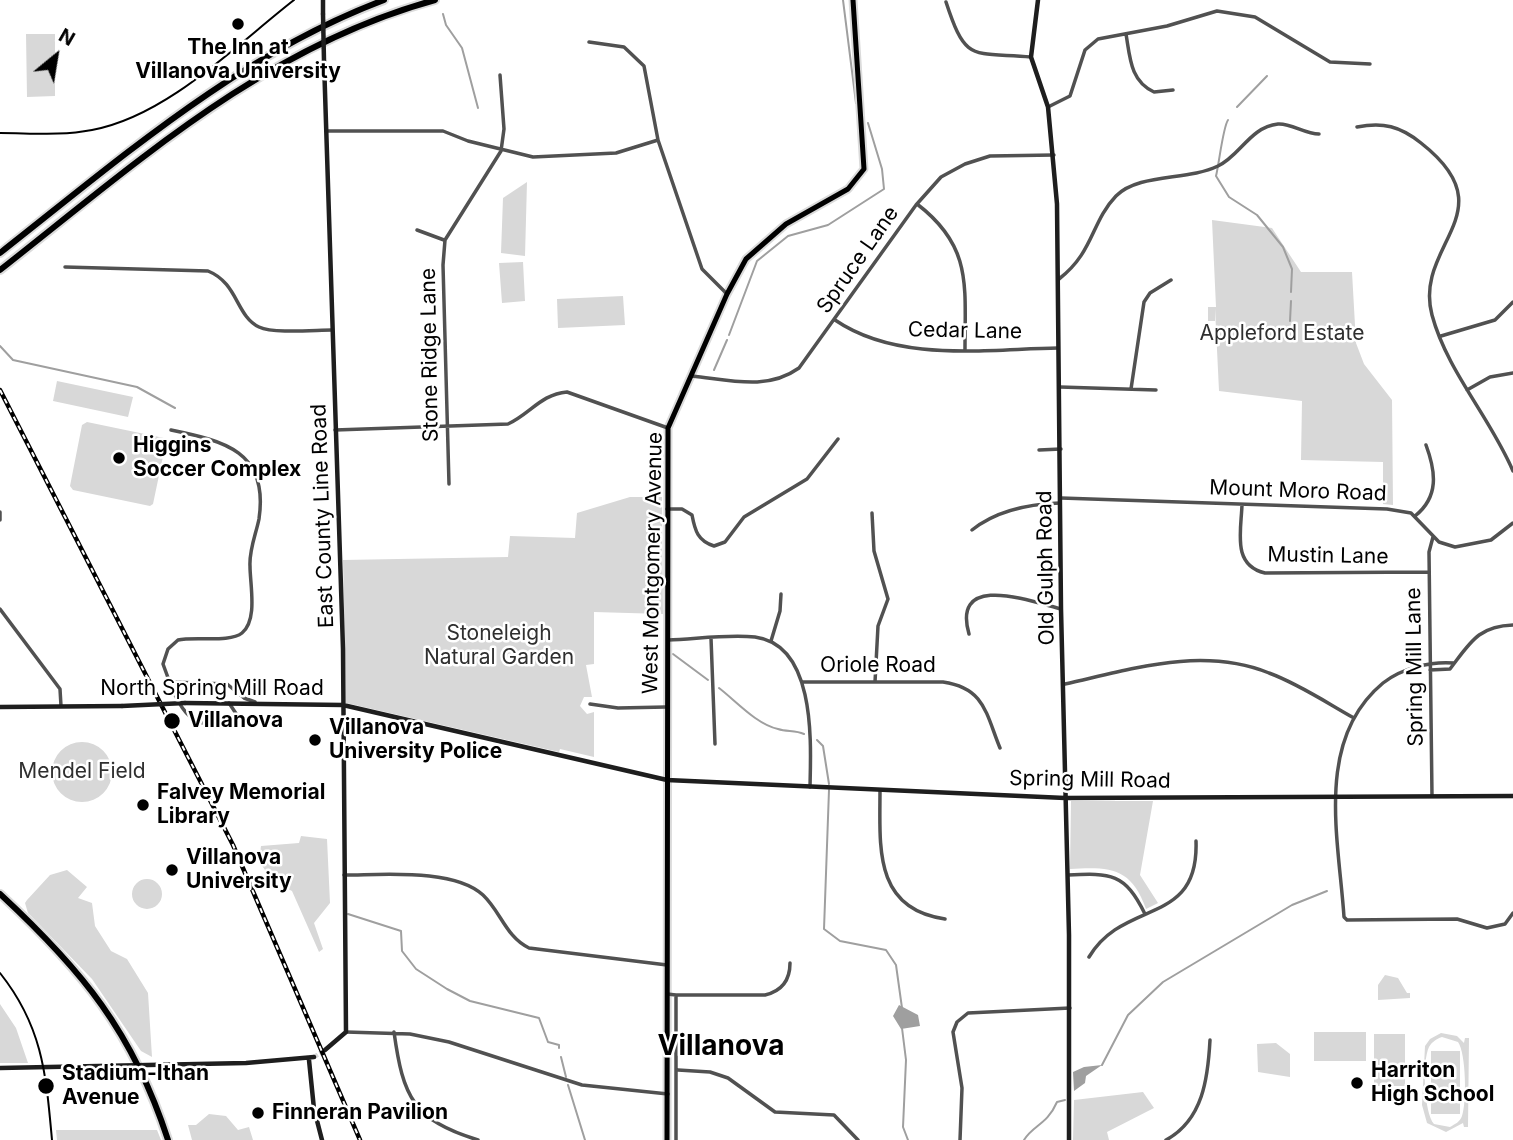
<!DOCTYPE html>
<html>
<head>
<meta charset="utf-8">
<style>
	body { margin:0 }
	#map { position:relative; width:1513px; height:1140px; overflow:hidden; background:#fff; font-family:Inter,sans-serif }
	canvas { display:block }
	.north { position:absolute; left:21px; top:21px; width:70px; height:70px; -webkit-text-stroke:5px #fff; paint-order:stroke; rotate:30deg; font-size:19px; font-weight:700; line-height:28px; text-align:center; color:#000 }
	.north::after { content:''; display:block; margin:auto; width:24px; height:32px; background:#000; clip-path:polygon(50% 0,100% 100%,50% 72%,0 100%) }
</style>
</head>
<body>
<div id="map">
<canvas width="1513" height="1140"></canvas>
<div class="north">N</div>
</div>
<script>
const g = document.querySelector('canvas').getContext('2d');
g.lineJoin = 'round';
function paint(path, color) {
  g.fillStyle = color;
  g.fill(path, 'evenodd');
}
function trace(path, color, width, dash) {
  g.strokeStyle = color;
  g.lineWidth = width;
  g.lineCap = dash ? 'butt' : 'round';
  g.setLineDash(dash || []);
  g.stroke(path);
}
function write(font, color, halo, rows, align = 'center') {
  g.font = font + ' Inter,sans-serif';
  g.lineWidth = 5;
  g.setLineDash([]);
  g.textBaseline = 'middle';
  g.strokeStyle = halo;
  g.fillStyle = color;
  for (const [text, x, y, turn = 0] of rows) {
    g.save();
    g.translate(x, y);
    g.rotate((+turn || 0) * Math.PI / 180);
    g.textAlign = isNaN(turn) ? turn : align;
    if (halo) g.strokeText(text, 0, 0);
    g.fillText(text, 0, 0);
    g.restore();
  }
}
paint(new Path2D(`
	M26 34H55V96L27 97Z
	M527 182 525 256 501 253 503 198Z
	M1212 220 1272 228 1301 272H1352L1356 343 1364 364 1392 400 1393 505 1383 504V462L1301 460 1302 401 1219 391 1215 308V321H1208V307H1216Z
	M523 262 525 301 502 303 499 263Z
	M623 296 625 325 558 328 557 299Z
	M57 381 133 397 128 417 53 401Z
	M87 422 164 438 166 442 153 504 150 506 73 490 70 486 82 425Z
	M630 497H662L663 614 594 612V664L586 665 592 697H584L580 706 587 714 594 712V757L560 749 559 752 346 703 343 560 508 557 510 536 575 538 577 513Z
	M52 772a30 30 0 1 1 60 0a30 30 0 1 1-60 0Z
	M1071 801H1153L1140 875 1158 903 1146 909C1131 867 1110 867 1070 869Z
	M301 836 327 839 330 903 314 923 323 949 319 952 292 891 286 888 281 877 271 879 259 861 261 846 299 843Z
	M67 870 87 887 78 898 92 903 95 926 111 951 127 959 148 993 152 1057 141 1051 92 979 28 913 25 903 27 900 50 875Z
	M132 894a15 15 0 1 1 30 0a15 15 0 1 1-30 0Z
	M1385 975 1398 978 1407 993H1410V998L1378 1000V985Z
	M0 1004 16 1028 28 1063H0Z
	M1314 1032H1366V1061H1314Z
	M1441 1033 1457 1036 1464 1043 1465 1038H1469L1468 1127H1464L1463 1123 1446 1132 1427 1123 1422 1105 1425 1046 1430 1039ZM1442 1037 1458 1042C1466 1053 1467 1102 1462 1116 1460 1122 1455 1124 1450 1127L1434 1124C1424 1113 1422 1061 1429 1047 1432 1042 1436 1039 1442 1037Z
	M1374 1034H1405V1086H1374Z
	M1276 1043 1290 1054V1077L1258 1072 1257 1044Z
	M1431 1051H1460V1114H1431Z
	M1143 1092 1154 1108 1107 1132 1109 1140H1073L1074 1100Z
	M209 1114 226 1116 238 1130 249 1127 253 1140H192L188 1125H196Z
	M56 1130H157L161 1140H57Z`), '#d8d8d8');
paint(new Path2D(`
	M899 1005 918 1015 920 1026 901 1029 893 1016Z
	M1102 1065 1086 1076 1085 1083 1074 1091 1073 1072 1084 1067Z`), '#9f9f9f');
trace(new Path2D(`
	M843 0 856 103
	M443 14 446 25 462 48 478 108
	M1237 107 1267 76
	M1228 120C1223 127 1219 164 1216 176L1229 197 1257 215 1283 247 1292 269 1291 292
	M1290 321 1291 301
	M729 335 757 261 788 236 828 225 884 189 882 169 868 123
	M0 346 13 360 137 387 175 408
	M714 370 727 340
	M673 654 708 680
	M719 688C736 701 756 724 778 729 787 732 795 730 804 734
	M817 740 823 746 829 784
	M829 790 824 929 840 941 886 950 896 965 902 1008
	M348 914 401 931 402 951 416 969 447 989 470 1001 539 1018 548 1042 559 1045V1048
	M902 1028 906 1060 903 1127 908 1140
	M561 1057 566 1077
	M1102 1065 1128 1015 1163 982 1292 905 1327 891
	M568 1085 585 1140
	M1024 1140C1033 1125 1047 1125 1057 1102L1065 1100`), '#9f9f9f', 2);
trace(new Path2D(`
	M314 1057 325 1050`), '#d9d9d9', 4.5, [4.5, 2]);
const primary = new Path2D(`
	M667 1140 668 428 727 294 746 259 786 224 848 189 864 169 853 0`);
const highway = new Path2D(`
	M0 253C121 158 238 55 384 0
	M0 270C135 164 266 46 435 0
	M0 894C82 970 133 1032 168 1140`);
trace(primary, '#dbdbdb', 9);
trace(highway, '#dbdbdb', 10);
trace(new Path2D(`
	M946 2C966 63 971 52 1031 57
	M1126 34C1130 57 1130 81 1154 92L1173 90
	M589 42 624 47 644 66 658 140 702 269 727 294
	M1048 107 1070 96 1085 50 1098 39 1167 26 1217 11 1255 17 1330 62 1370 64
	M1357 127C1383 122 1400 126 1421 143 1509 212 1413 244 1432 315 1447 371 1490 417 1513 471
	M326 131H443L468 141 533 157 616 153 658 140
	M917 204C972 246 965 285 965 349
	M417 230 444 240
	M65 267 208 271C238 283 236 316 259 327 274 334 315 330 332 330
	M1059 279C1094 252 1091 222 1116 196 1139 173 1187 181 1218 166 1240 156 1250 127 1278 124 1291 123 1305 134 1319 134
	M835 320C898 363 986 349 1058 348
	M1441 336 1495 320 1513 302
	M692 376C730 380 767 391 799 368L916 205 941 177 965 164 990 156 1054 155
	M1060 387 1156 390
	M1131 389 1144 302 1150 293 1171 280
	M1467 390 1490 377 1513 373
	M171 430C224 441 269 451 259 519 256 534 249 550 250 566 250 585 258 620 242 633 230 643 194 636 178 640L168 649 163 664C181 714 189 736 248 719
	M335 430 508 424C530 414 541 394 567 392L668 428
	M1039 450 1061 449
	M449 484 443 265 445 240 501 151 504 129 500 75
	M1061 498 1387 509 1411 513 1439 542 1455 547 1491 540 1513 523
	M1242 505C1241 532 1232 565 1265 573L1429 572
	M667 509H682L692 515C695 531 698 541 714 546L725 542 744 517 807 479 838 439
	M0 512V520
	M872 513 874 551 888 599 878 626 875 682
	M1415 516C1439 497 1436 472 1426 445
	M972 530C997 510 1029 504 1060 503
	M0 609 60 689 61 706
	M969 634C951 571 1033 602 1061 609
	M711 638 715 744
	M668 640C696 639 728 634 755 637 816 645 811 742 810 787
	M771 641 780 611 781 594
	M1454 663C1431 661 1402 668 1383 683 1314 740 1339 840 1344 917L1347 920 1457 919 1487 928 1505 924 1513 913
	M1430 670 1450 669C1470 643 1478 626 1513 625
	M170 682 227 684 244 698 255 702
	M803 682H943C985 688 986 714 1000 748
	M1065 684C1132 669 1202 646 1269 673 1299 684 1327 703 1354 718
	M217 703 226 695 222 684
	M229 703 241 721
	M590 704 618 708 666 707
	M880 790C880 846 873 909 945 919
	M1432 796 1429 552 1433 537
	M344 875C382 875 454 868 483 895 501 912 506 937 529 948L667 965
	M1068 875C1111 873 1125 873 1145 914
	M1089 957C1124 898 1199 927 1196 841
	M667 994 676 995V1140
	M676 995H765C782 991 790 980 790 963
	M346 1032 410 1034 449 1042 582 1085 668 1094
	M394 1032C403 1097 413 1120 478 1140
	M678 1070 710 1072 728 1078 775 1112 834 1115 858 1140
	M960 1140 962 1088 953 1032 957 1022 968 1013 1070 1008
	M1166 1140C1203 1120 1208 1078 1210 1040`), '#515151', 3.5);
trace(new Path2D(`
	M323 0V14
	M1038 0 1031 57 1048 107 1057 204 1061 609 1069 935V1140
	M324 61 343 649 346 1032 325 1050
	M185 703 343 705 667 780 1065 798 1513 796
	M0 707 122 706
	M309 1060 314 1109 322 1140
	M0 1068 246 1063 314 1057`), '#1e1e1e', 4.5);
trace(primary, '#000', 5);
trace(highway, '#000', 6);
trace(new Path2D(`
	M0 133C31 133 61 136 92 130 167 116 235 46 294 0
	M0 973C43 1027 46 1075 52 1140`), '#000', 2);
const rail = new Path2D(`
	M0 390 233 845 360 1140`);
trace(rail, '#000', 4.5);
trace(rail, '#fff', 2, [5]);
trace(new Path2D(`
	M323 14 324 61
	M122 706 185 703`), '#1e1e1e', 4.5);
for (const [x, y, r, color] of [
	[238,24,7,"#000"],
	[119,458,7,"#000"],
	[172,721,9,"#000"],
	[315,740,7,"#000"],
	[143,805,7,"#000"],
	[172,870,7,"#000"],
	[1357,1083,7,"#000"],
	[46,1086,9,"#000"],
	[258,1113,7,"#000"]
]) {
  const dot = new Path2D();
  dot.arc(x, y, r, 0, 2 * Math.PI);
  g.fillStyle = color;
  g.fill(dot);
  trace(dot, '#fff', 2.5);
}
write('bold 21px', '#000', '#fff', [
	["The Inn at",238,48,"center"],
	["Villanova University",238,72,"center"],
	["Higgins",133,446],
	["Soccer Complex",133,470],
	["Villanova",188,721],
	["Villanova",329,728],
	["University Police",329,752],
	["Falvey Memorial",157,793],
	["Library",157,817],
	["Villanova",186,858],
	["University",186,882],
	["Harriton",1371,1071],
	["High School",1371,1095],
	["Stadium-Ithan",62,1074],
	["Avenue",62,1098],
	["Finneran Pavilion",272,1113]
], 'left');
write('21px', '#000', '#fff', [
	["Spruce Lane",858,260,-55],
	["Cedar Lane",965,331,1],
	["Stone Ridge Lane",430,355,-91],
	["Mount Moro Road",1298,491,2],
	["East County Line Road",323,516,-92],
	["Mustin Lane",1328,556,1],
	["West Montgomery Avenue",653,563,-89],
	["Old Gulph Road",1046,568,-91],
	["Oriole Road",878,666],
	["Spring Mill Lane",1415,667,-91],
	["North Spring Mill Road",212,689],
	["Spring Mill Road",1090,780,1]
]);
write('21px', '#2f2f2f', '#fff', [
	["Appleford Estate",1282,334],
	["Stoneleigh",499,634],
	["Natural Garden",499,658],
	["Mendel Field",82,772]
]);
write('bold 28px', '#000', '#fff', [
	["Villanova",721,1047]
]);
</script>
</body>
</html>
